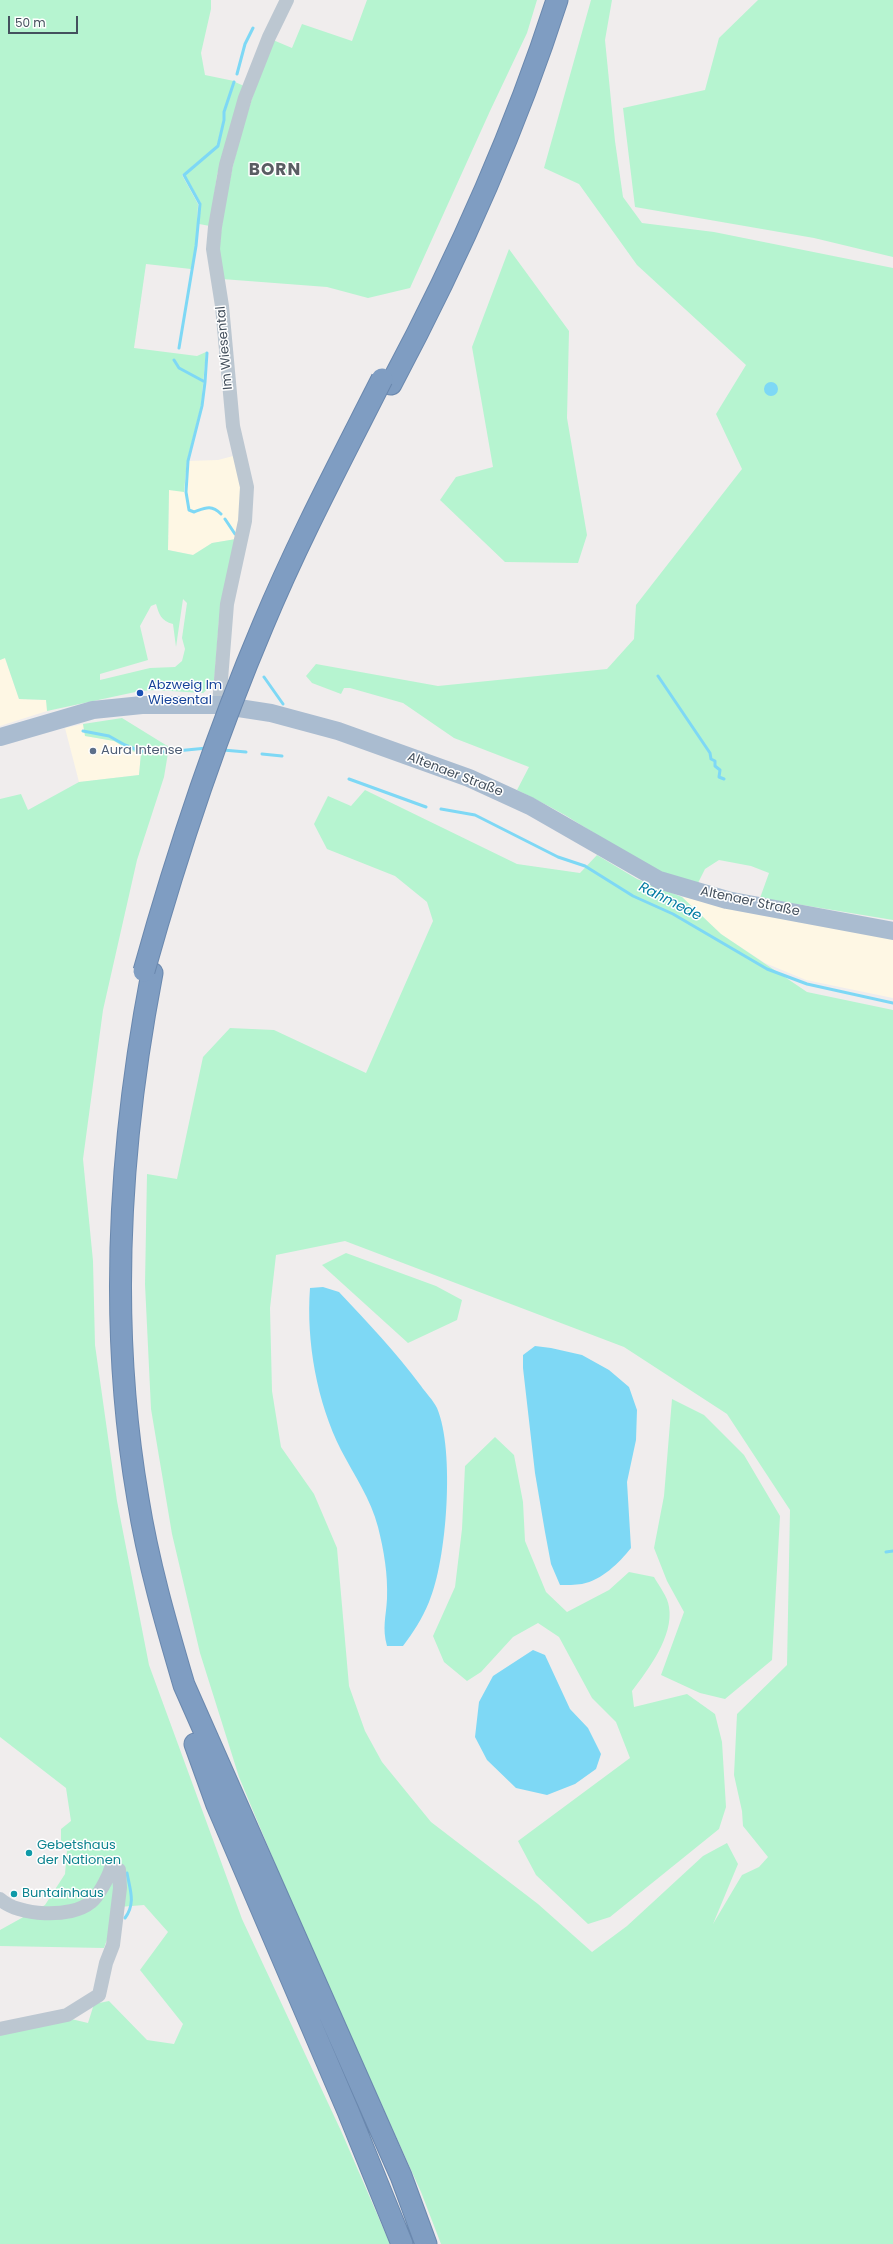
<!DOCTYPE html>
<html>
<head>
<meta charset="utf-8">
<style>
	body { margin:0 }
	#map { position:relative; width:893px; height:2244px; overflow:hidden; background:#f0eded; font-family:Poppins,sans-serif }
	canvas { display:block }
	.scale { position:absolute; left:8px; top:16px; width:70px; height:18px; box-sizing:border-box; border:2px solid #44505d; border-top:0; padding-left:5px; font-size:12px; line-height:14px; white-space:nowrap; color:#44505d; -webkit-text-stroke:3px #fff; paint-order:stroke }
</style>
</head>
<body>
<div id="map">
<canvas width="893" height="2244"></canvas>
<div class="scale">50 m</div>
</div>
<script>
const g = document.querySelector('canvas').getContext('2d');
g.lineJoin = 'round';
function paint(path, color) {
  g.fillStyle = color;
  g.fill(path, 'evenodd');
}
function trace(path, color, width, dash) {
  g.strokeStyle = color;
  g.lineWidth = width;
  g.lineCap = dash ? 'butt' : 'round';
  g.setLineDash(dash || []);
  g.stroke(path);
}
function write(font, color, halo, rows, align = 'center') {
  g.font = font + ' Poppins,sans-serif';
  g.lineWidth = 3;
  g.setLineDash([]);
  g.textBaseline = 'middle';
  g.strokeStyle = halo;
  g.fillStyle = color;
  for (const [text, x, y, turn = 0] of rows) {
    g.save();
    g.translate(x, y);
    g.rotate((+turn || 0) * Math.PI / 180);
    g.textAlign = isNaN(turn) ? turn : align;
    if (halo) g.strokeText(text, 0, 0);
    g.fillText(text, 0, 0);
    g.restore();
  }
}
paint(new Path2D(`
	M237 455 242 497 236 539 212 543 193 555 168 550 169 490 184 491 187 461 218 460Z
	M5 658 19 699 46 700 48 708 47 711 0 726V660Z
	M83 724 85 736 114 741 131 751 141 753 139 775 79 782 65 728Z
	M682 897 893 937V998L806 980 765 963 721 934Z`), '#fef7e4');
paint(new Path2D(`
	M0 0H211V9L201 53 205 75 234 81 223 112V120L217 146 182 175 198 204 196 246 191 269 146 264 134 348 197 356 206 352 201 406 187 461 184 492 169 490 168 550 193 555 212 543 236 539 219 619 214 684 203 693 155 690 140 691 47 711 46 700 19 699 5 658 0 660ZM183 599 187 603 182 638 185 649 182 661 175 667 150 668 100 680V674L148 660 140 626 151 606 156 604C159 614 161 621 173 624L176 647Z
	M367 0H537L527 33 490 111 410 288 368 298 327 287 222 279C222 267 219 254 220 242 227 173 248 105 273 40L292 48 302 24 352 41Z
	M591 0H612L605 40 615 141 623 197 642 223 714 232 893 268V920L760 898 769 873 751 866 719 860 705 869 697 885C654 874 619 848 581 825 561 812 539 801 517 790L529 767 454 738 403 703 350 688H344L341 694 312 683 306 676 316 664 438 686 607 669 634 639 636 605 742 469 716 414 746 365 637 265 579 184 544 168Z
	M758 0H893V257L814 238 635 207 623 108 705 90 719 38Z
	M235 82 244 86 217 175 210 226 199 224 201 203 185 175 219 146 225 112Z
	M509 249 569 331 567 418 587 535 578 563 505 562 440 500 456 477 493 467 472 347Z
	M122 718 169 747 164 777 137 860 103 1010 83 1159 93 1261 95 1345 117 1501 149 1665 242 1919 342 2133 390 2244H0V2033L67 2018 88 2023 94 2004 109 2001 147 2040 174 2044 183 2024 140 1970 168 1932 144 1905 119 1907 104 1948 0 1946V1930L45 1905 65 1874 67 1851 61 1845V1829L71 1821 66 1788 0 1737V799L21 794 28 810 79 782 139 775 141 753 131 751 114 741 85 736 83 724Z
	M365 790 517 864 580 873 597 855 637 879 682 897 721 934 807 992 893 1010V2244H441L421 2192 302 1928 239 1777 200 1653 172 1534 151 1409 145 1284 147 1174 177 1179 203 1057 230 1028 274 1030 366 1073 433 921 427 902 395 876 327 849 314 824 328 796 351 806ZM345 1241 624 1347 727 1414 790 1510 787 1665 737 1714 734 1775 742 1811 743 1826 768 1857 759 1867 742 1875 713 1924 738 1864 727 1843 703 1856 627 1926 592 1952 538 1904 431 1822 382 1762 365 1731 349 1686 337 1548 314 1494 281 1447 272 1391 270 1308 276 1255Z
	M346 1253 436 1286 462 1300 457 1320 408 1343 322 1265Z
	M672 1399 704 1415 744 1455 780 1516 772 1660 725 1699 700 1693 661 1675 684 1612 667 1581 654 1548 664 1496Z
	M495 1437 514 1455 523 1502 525 1541 546 1592 567 1612 609 1590 629 1572 654 1577C659 1586 668 1597 669 1607 674 1636 648 1670 632 1691L634 1707 687 1694 715 1714 722 1742 726 1807 719 1829 610 1917 588 1924 536 1875 518 1841 630 1758 616 1722 592 1698 559 1637 538 1623 513 1637 481 1672 467 1681 444 1662 433 1636 455 1587 462 1529 465 1466Z`), '#b6f4d0');
paint(new Path2D(`
	M764 389a7 7 0 1 1 14 0a7 7 0 1 1-14 0Z
	M323 1287 339 1292C367 1322 396 1352 421 1386 426 1393 433 1400 437 1408 455 1450 447 1561 429 1602 422 1619 413 1633 403 1646H387C382 1628 386 1617 387 1599 388 1574 384 1551 378 1527 371 1499 354 1475 341 1450 317 1402 306 1342 310 1288Z
	M535 1346 551 1348 582 1355 609 1370 629 1387 637 1410 636 1440 627 1482 631 1548C619 1563 602 1580 582 1584 575 1585 567 1585 560 1585L551 1564 545 1532 535 1473 523 1368V1355Z
	M533 1650 545 1655 570 1709 588 1728 601 1754 596 1769 575 1784 547 1795 516 1788 487 1760 475 1737 479 1702 493 1676Z`), '#7ed8f5');
trace(new Path2D(`
	M237 74 245 44 253 28
	M179 348 196 246 200 204 184 175 218 146 224 120V112L234 82
	M174 360 179 368 205 382 202 406 188 461 186 492 189 510 194 512C205 508 211 504 221 514
	M205 382 207 353
	M225 519 235 534
	M658 676 710 753 711 759 715 761V766L720 770 719 777 724 779
	M264 677 283 704
	M83 731 109 736 125 745 140 751 166 752 207 748
	M223 750 246 752
	M262 754 282 756
	M349 779 426 807
	M441 809 475 815 558 857 585 866 633 896 673 914 767 969 807 984 893 1003
	M886 1552 893 1551
	M125 1918C136 1903 130 1890 127 1873`), '#7ed8f5', 3);
const highway = new Path2D(`
	M391 384C457 260 514 134 557 0
	M152 973C119 1145 108 1324 138 1499 148 1562 166 1624 184 1685L401 2176 426 2244
	M195 1744 217 1805 348 2111 402 2244`);
trace(highway, '#6a88ae', 23);
trace(new Path2D(`
	M219 705 227 604 245 521 247 487 233 426 222 306 213 249 215 227 226 165 245 98 269 37 287 0
	M0 1899C18 1916 71 1919 91 1902 98 1897 109 1876 111 1868L119 1870 120 1888 113 1945 106 1963 99 1995 67 2015 0 2029`), '#bcc7d1', 14);
trace(new Path2D(`
	M0 737 93 710 142 705H219L271 713 338 731 469 778 530 806 659 880 727 900 893 931`), '#aabcd0', 18);
trace(highway, '#7f9dc2', 21);
const highwayBridge = new Path2D(`
	M144 971C177 853 215 738 263 625 298 541 341 460 382 379`);
trace(highwayBridge, '#6a88ae', 23, []);
trace(highwayBridge, '#7f9dc2', 21);
for (const [x, y, r, color] of [
	[140,693,4,"#1a4fb4"],
	[93,751,4,"#5c6f8a"],
	[29,1853,4,"#0f9aa8"],
	[14,1894,4,"#0f9aa8"]
]) {
  const dot = new Path2D();
  dot.arc(x, y, r, 0, 2 * Math.PI);
  g.fillStyle = color;
  g.fill(dot);
  trace(dot, '#fff', 1.5);
}
write('13px', '#44505d', '#fff', [
	["Im Wiesental",225,348,-95],
	["Altenaer Straße",455,775,21],
	["Altenaer Straße",750,902,12]
]);
write('13px', '#164399', '#fff', [
	["Abzweig Im",148,686],
	["Wiesental",148,701]
], 'left');
write('13px', '#4e5e75', '#fff', [
	["Aura Intense",101,751]
], 'left');
write('13px', '#0d838f', '#fff', [
	["Gebetshaus",37,1846],
	["der Nationen",37,1861],
	["Buntainhaus",22,1894]
], 'left');
write('italic 14px', '#027ca3', '#fff', [
	["Rahmede",670,902,27]
]);
g.letterSpacing = '1px';
write('bold 17px', '#595d63', '#fff', [
	["BORN",275,171]
]);
g.letterSpacing = '0px';
</script>
</body>
</html>
